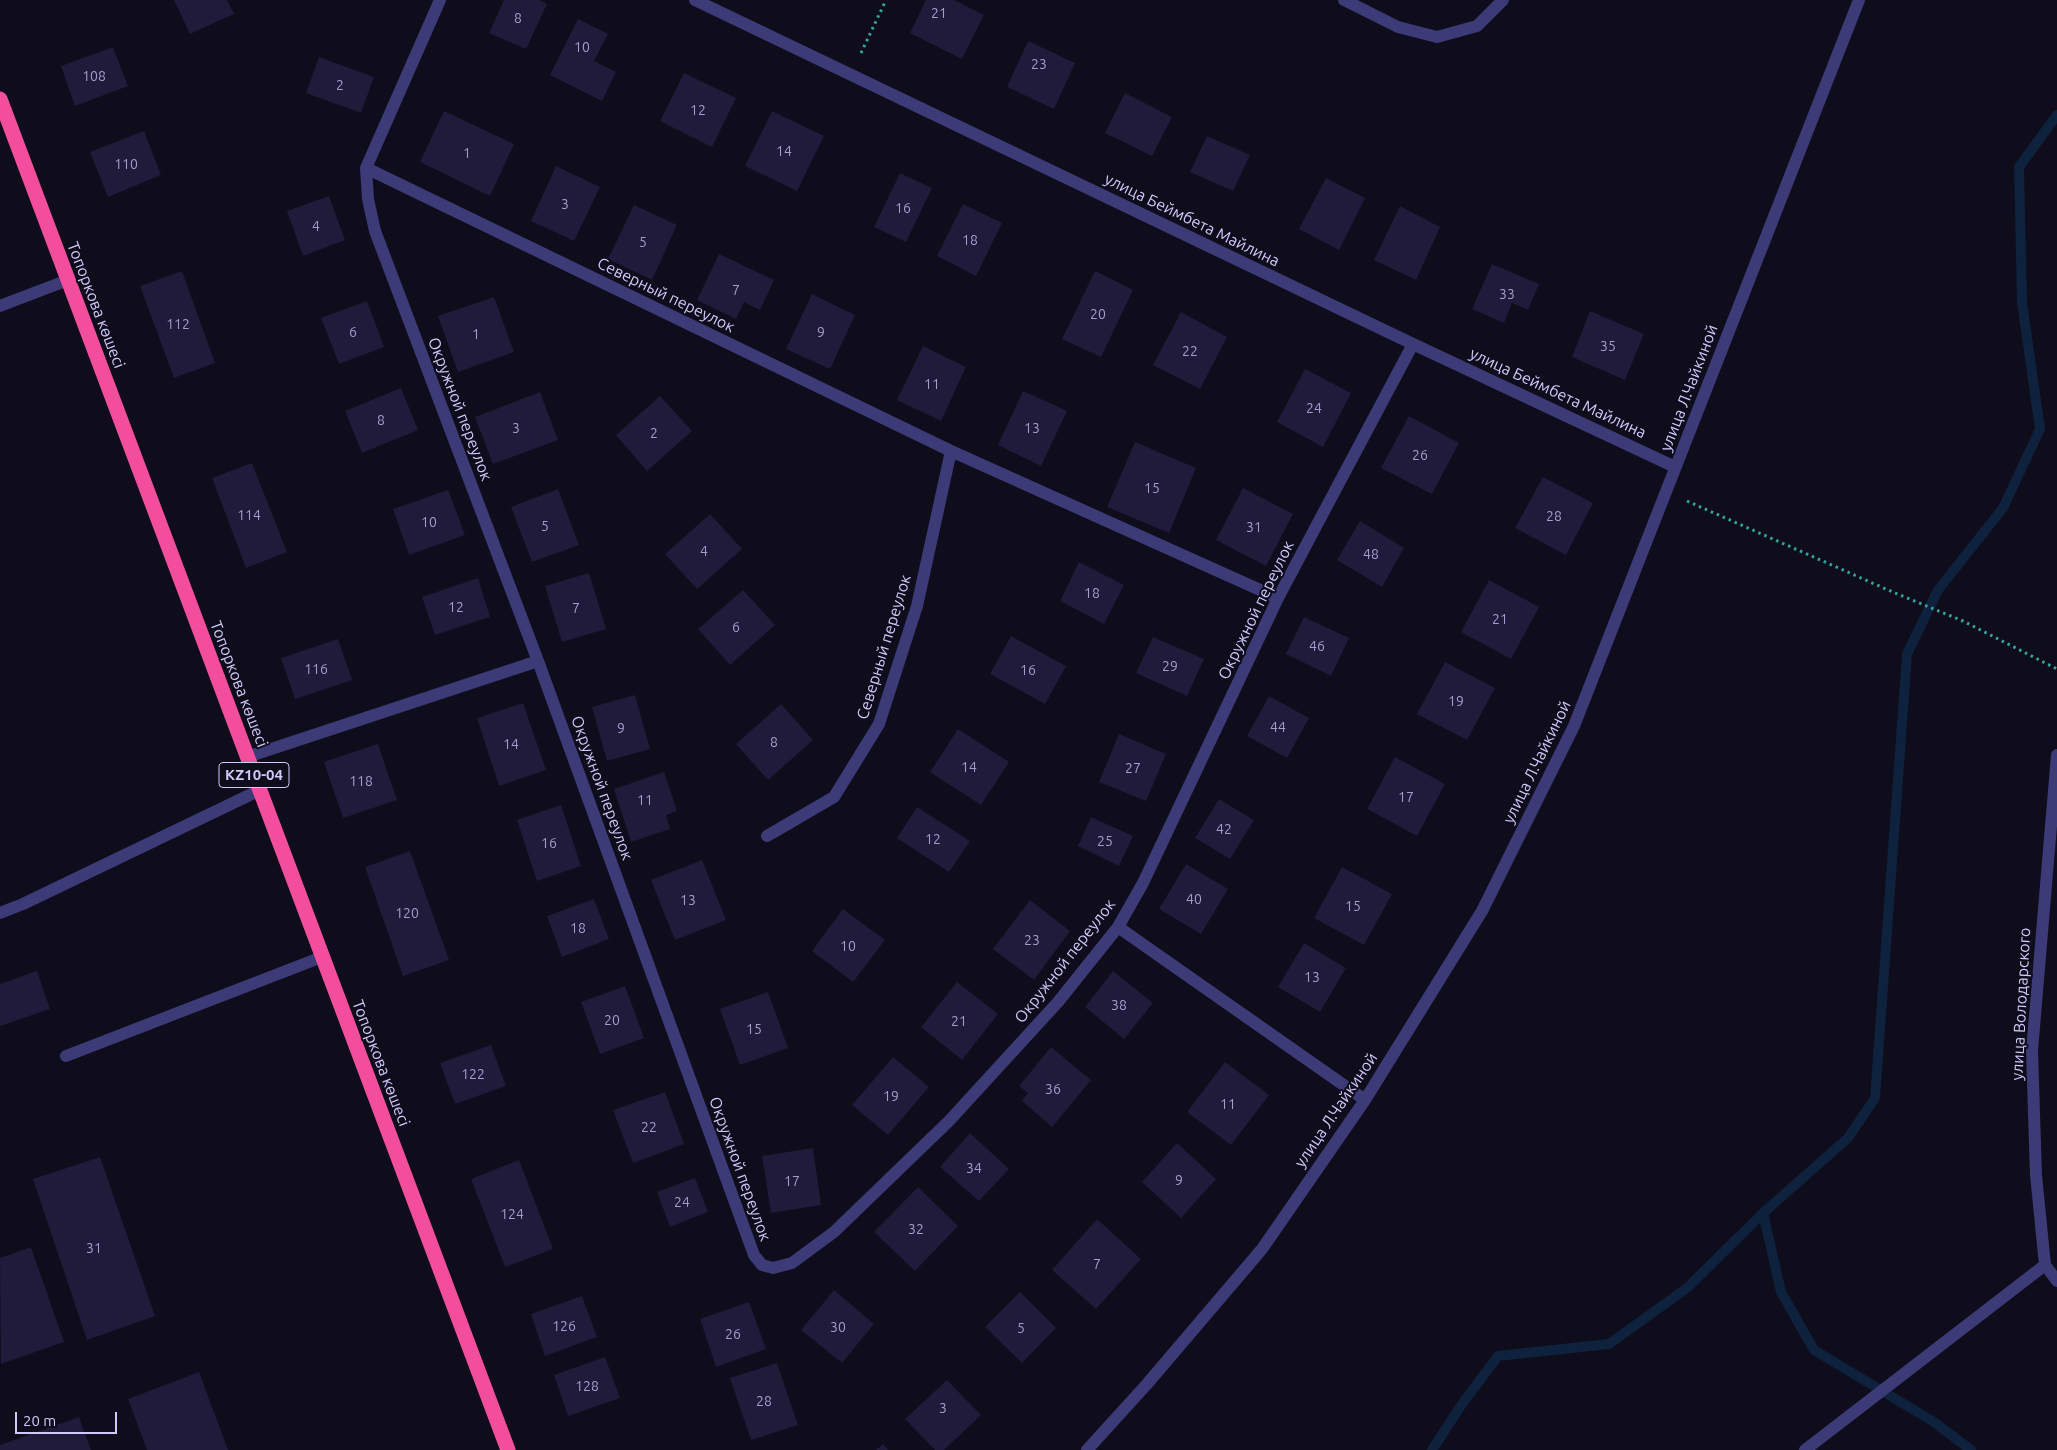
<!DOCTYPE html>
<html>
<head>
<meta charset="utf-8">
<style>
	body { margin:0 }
	#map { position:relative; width:2057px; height:1450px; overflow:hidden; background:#0f0c1b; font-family:Ubuntu,sans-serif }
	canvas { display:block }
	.scale { position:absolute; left:15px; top:1412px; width:102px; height:22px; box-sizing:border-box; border:2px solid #d0cafc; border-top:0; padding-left:6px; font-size:15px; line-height:18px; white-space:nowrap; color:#d0cafc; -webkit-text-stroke:4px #0f0c1b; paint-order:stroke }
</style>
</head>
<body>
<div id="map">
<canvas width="2057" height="1450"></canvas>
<div class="scale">20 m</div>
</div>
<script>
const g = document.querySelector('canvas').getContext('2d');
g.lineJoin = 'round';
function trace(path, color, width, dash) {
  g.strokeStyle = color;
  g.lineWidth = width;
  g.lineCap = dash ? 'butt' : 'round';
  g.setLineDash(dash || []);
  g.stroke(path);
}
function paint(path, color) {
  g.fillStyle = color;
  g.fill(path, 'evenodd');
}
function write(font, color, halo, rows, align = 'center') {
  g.font = font + ' Ubuntu,sans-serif';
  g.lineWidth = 4;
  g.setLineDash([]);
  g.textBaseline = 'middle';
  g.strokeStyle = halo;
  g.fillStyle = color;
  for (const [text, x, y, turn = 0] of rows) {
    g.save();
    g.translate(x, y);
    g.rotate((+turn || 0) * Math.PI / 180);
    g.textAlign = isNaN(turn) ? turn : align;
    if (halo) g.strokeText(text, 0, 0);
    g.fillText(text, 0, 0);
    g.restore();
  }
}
trace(new Path2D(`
	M1763 1213 1781 1292 1814 1350 1934 1422 1971 1450
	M1432 1450 1462 1404 1498 1356 1609 1344 1687 1288 1763 1213 1848 1138 1875 1098 1907 654 1938 590 2003 508 2040 429 2022 302 2019 167 2057 115`), '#0e213d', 10);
paint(new Path2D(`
	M174 0H227L234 14 190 34Z
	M504 0H539L547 4 526 49 489 33Z
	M926 0H954L984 15 962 59 910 33Z
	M578 19 608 34 594 61 616 72 602 101 550 75Z
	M1028 41 1075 63 1054 109 1007 87Z
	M113 47 128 86 75 106 61 66Z
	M319 57 374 77 361 113 306 93Z
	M684 73 736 98 712 147 660 121Z
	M1125 93 1172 117 1152 156 1105 133Z
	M444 111 514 144 490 196 420 162Z
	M772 111 824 136 797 191 745 166Z
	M144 131 161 175 108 197 90 152Z
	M1207 136 1250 155 1233 191 1190 172Z
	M556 166 600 187 574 241 531 221Z
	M900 173 932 188 906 242 874 227Z
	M1326 178 1365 198 1339 250 1299 229Z
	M329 196 345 240 303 256 287 211Z
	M963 204 1002 223 976 276 937 256Z
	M634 205 677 225 652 280 608 259Z
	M1400 206 1440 227 1416 280 1374 260Z
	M719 254 774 280 760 310 744 302 736 319 697 300Z
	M1492 264 1539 284 1528 310 1512 303 1504 323 1472 309Z
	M182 271 215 363 174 378 140 286Z
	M1095 271 1133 290 1101 357 1062 339Z
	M812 294 855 315 830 369 786 349Z
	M494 297 514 352 458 372 438 316Z
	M367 301 384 347 339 364 321 318Z
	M1590 311 1644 334 1625 380 1572 357Z
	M1181 312 1227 337 1200 389 1153 365Z
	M923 346 966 367 941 421 897 400Z
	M1305 369 1351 393 1323 447 1277 422Z
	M401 388 418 430 362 453 345 411Z
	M1023 391 1067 411 1041 466 998 445Z
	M540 392 558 440 493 464 475 417Z
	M660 396 692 431 647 471 616 435Z
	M1409 416 1459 443 1432 494 1381 468Z
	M1135 442 1196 468 1169 533 1107 507Z
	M252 463 287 552 246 568 212 478Z
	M1543 477 1593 503 1566 555 1515 528Z
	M1243 488 1293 514 1266 566 1216 540Z
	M558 489 579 545 532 562 511 507Z
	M448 490 465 535 409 555 393 509Z
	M710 514 742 549 697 589 665 554Z
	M1360 521 1404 548 1382 587 1337 560Z
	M1079 562 1124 585 1104 624 1060 601Z
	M589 573 606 629 562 642 545 586Z
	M478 578 490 617 435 635 422 597Z
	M1489 580 1539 607 1511 659 1461 632Z
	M743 590 775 625 730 665 698 629Z
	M1304 617 1349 638 1331 676 1286 654Z
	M1011 636 1066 666 1045 704 990 674Z
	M1153 637 1204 659 1187 696 1136 673Z
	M338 639 352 680 295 699 281 658Z
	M1445 662 1495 688 1467 740 1417 714Z
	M635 695 650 749 607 761 592 707Z
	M1269 696 1309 718 1287 758 1247 736Z
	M523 703 546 770 499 786 477 718Z
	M781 704 813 740 768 780 736 744Z
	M958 729 1009 762 981 805 930 772Z
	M1119 734 1166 754 1146 801 1099 782Z
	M378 744 397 800 343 818 324 762Z
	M1395 757 1445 784 1417 836 1367 809Z
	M664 772 677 811 666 815 670 829 631 842 614 789Z
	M1219 799 1254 820 1230 859 1195 838Z
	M561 805 581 866 537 881 517 820Z
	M917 807 970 841 949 872 897 838Z
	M1091 817 1133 836 1119 866 1078 846Z
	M410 851 449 960 403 976 365 867Z
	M702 860 726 920 675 940 651 880Z
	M1186 864 1228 889 1201 934 1159 909Z
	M1342 867 1392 894 1364 945 1314 918Z
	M594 899 609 939 562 957 547 916Z
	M1030 900 1070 931 1034 980 993 949Z
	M843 909 885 940 853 982 812 951Z
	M1304 943 1346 968 1320 1012 1278 987Z
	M37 971 50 1009 0 1026V984Z
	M1113 971 1153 1003 1124 1039 1085 1007Z
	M957 982 998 1014 962 1060 921 1027Z
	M625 986 644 1038 600 1054 581 1002Z
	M768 992 788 1048 740 1065 720 1009Z
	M491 1045 506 1086 455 1104 440 1063Z
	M1051 1047 1091 1080 1052 1127 1022 1101 1028 1093 1019 1086Z
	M893 1057 929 1087 888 1135 852 1105Z
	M1225 1062 1269 1095 1231 1145 1187 1112Z
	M665 1092 684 1144 633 1163 613 1110Z
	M970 1133 1009 1169 979 1201 940 1167Z
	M1177 1143 1216 1179 1181 1218 1142 1182Z
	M813 1148 821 1205 771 1213 762 1156Z
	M100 1157 155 1316 87 1340 33 1179Z
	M519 1160 553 1249 505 1267 471 1179Z
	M695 1178 708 1212 670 1227 657 1192Z
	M918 1187 958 1226 915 1271 874 1232Z
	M1097 1219 1141 1259 1096 1309 1052 1270Z
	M31 1247 64 1342 1 1364 0 1258Z
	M834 1290 874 1324 842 1363 801 1330Z
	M1020 1292 1056 1328 1022 1363 985 1327Z
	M582 1296 597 1337 545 1356 531 1314Z
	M749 1302 766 1349 716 1367 700 1319Z
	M605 1357 620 1398 568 1416 554 1375Z
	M777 1363 798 1425 751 1440 730 1378Z
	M199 1372 228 1450H147L128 1399Z
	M947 1380 981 1415 944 1450H935L905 1419Z
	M79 1417 91 1450H0V1445Z
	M883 1444 888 1450H876Z`), '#201a3b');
trace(new Path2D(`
	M861 53 886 0
	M1687 501 1895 593 1963 621 2057 669`), '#34a59e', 3, [2.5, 4]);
trace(new Path2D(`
	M440 0 366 168 368 199 375 231 538 661 754 1255 762 1265 773 1268 792 1263 834 1232 949 1121 1058 1002 1118 927 1143 883 1278 598 1413 344
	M695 0 1413 344 1675 467
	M1344 0 1398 27 1437 37 1477 26 1503 0
	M366 168 951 451 1278 598
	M0 306 68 280
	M2057 755 2032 1051 2036 1175 2045 1265 2057 1281
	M247 757 538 661
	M767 836 834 797 879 724 917 606 951 451
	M0 913 23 904 260 790
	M1118 927 1365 1100
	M66 1056 322 957
	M1087 1450 1147 1384 1262 1249 1365 1100 1482 911 1574 726 1859 0
	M1805 1450 2045 1265`), '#3c3a77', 12);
trace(new Path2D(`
	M0 99 508 1450`), '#f34d9d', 15);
write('14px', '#a49ecc', null, [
	["21",939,13],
	["8",518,18],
	["10",582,47],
	["23",1039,64],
	["108",94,76],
	["2",340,85],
	["12",698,110],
	["14",784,151],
	["1",467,153],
	["110",126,164],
	["3",565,204],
	["16",903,208],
	["4",316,226],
	["18",970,240],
	["5",643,242],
	["7",736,290],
	["33",1507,294],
	["20",1098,314],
	["112",178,324],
	["6",353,332],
	["9",821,332],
	["1",476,334],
	["35",1608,346],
	["22",1190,351],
	["11",932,384],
	["24",1314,408],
	["8",381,420],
	["3",516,428],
	["13",1032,428],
	["2",654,433],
	["26",1420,455],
	["15",1152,488],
	["114",249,515],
	["28",1554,516],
	["10",429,522],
	["5",545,526],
	["31",1254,527],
	["4",704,551],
	["48",1371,554],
	["18",1092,593],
	["12",456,607],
	["7",576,608],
	["21",1500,619],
	["6",736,627],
	["46",1317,646],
	["29",1170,666],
	["116",316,669],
	["16",1028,670],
	["19",1456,701],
	["44",1278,727],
	["9",621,728],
	["8",774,742],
	["14",511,744],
	["14",969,767],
	["27",1133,768],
	["118",361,781],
	["17",1406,797],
	["11",645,800],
	["42",1224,829],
	["12",933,839],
	["25",1105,841],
	["16",549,843],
	["40",1194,899],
	["13",688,900],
	["15",1353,906],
	["120",407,913],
	["18",578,928],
	["23",1032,940],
	["10",848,946],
	["13",1312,977],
	["38",1119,1005],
	["20",612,1020],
	["21",959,1021],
	["15",754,1029],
	["122",473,1074],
	["36",1053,1089],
	["19",891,1096],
	["11",1228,1104],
	["22",649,1127],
	["34",974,1168],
	["9",1179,1180],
	["17",792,1181],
	["24",682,1202],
	["124",512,1214],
	["32",916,1229],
	["31",94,1248],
	["7",1097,1264],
	["126",564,1326],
	["30",838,1327],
	["5",1021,1328],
	["26",733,1334],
	["128",587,1386],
	["28",764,1401],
	["3",943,1408]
]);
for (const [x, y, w] of [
	[254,775,70]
]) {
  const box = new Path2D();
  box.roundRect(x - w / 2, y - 12.5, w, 25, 4);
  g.fillStyle = '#0f0c1b';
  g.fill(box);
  trace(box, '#d0cafc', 1);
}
write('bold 15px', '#d0cafc', null, [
	["KZ10-04",254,775]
]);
write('16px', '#d0cafc', '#0f0c1b', [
	["улица Беймбета Майлина",1192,220,26],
	["Северный переулок",666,295,26],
	["Топоркова көшесі",96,305,69],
	["улица Л.Чайкиной",1689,388,-69],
	["улица Беймбета Майлина",1558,393,25],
	["Окружной переулок",460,409,69],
	["Окружной переулок",1256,610,-64],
	["Северный переулок",884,647,-73],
	["Топоркова көшесі",239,684,69],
	["улица Л.Чайкиной",1537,762,-64],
	["Окружной переулок",602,788,70],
	["Окружной переулок",1065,961,-52],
	["улица Володарского",2021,1004,-87],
	["Топоркова көшесі",381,1063,69],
	["улица Л.Чайкиной",1336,1110,-56],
	["Окружной переулок",740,1169,70]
]);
</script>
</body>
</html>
